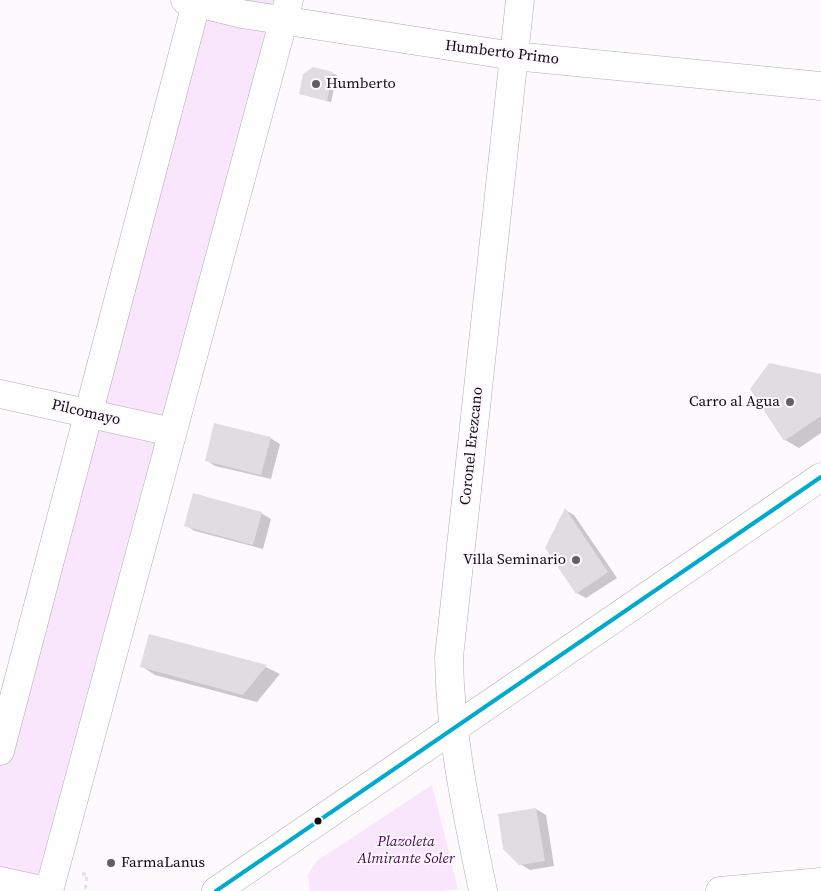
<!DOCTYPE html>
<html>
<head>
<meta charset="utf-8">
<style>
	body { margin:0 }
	canvas { display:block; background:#fdf9fd }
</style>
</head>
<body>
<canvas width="821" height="891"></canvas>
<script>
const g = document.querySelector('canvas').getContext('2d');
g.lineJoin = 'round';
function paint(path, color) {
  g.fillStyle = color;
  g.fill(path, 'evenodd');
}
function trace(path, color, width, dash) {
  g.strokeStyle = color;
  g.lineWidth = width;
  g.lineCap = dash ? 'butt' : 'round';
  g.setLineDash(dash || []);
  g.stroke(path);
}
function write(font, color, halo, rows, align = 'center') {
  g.font = font + ' "Source Serif 4",serif';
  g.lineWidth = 4;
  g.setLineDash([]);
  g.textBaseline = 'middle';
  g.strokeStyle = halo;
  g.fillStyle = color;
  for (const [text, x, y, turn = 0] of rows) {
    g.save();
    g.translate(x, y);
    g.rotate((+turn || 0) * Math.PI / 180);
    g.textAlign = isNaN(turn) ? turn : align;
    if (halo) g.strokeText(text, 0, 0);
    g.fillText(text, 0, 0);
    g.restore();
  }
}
paint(new Path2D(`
	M197 0H289L49 891 0 881V751Z
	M432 785 458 889 441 891H310L308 875 317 861Z`), '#f9e5fc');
paint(new Path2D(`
	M313 68 337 75 331 102 301 94Z
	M821 375V433L799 448 785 440Z
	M270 438 280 444 271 479 215 466 206 460Z
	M565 510 574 515 617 578 586 598 577 593Z
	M261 513 271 519 263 549 195 531 185 525Z
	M150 635 266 667 280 674 257 702 155 675 141 666Z
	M536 809 546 815 554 866 530 870 520 864Z`), '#0003');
paint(new Path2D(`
	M313 67 333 72 327 101 299 94 303 74Z
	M769 363 821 374V416L784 441 750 389Z
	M214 423 271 437 261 475 205 461Z
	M193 493 262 512 253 545 184 526Z
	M565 508 608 572 576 594 545 548Z
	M149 634 267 665 243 695 140 667Z
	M536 808 545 861 519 865 503 849 498 814Z`), '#e0dce1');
const minor = new Path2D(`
	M185 0 242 14 514 56 821 86
	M0 394 172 432
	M216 891 821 477
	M483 891C467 813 450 737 449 657L520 0
	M720 891 821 882`);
const major = new Path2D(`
	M0 751 197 0
	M0 881 46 891
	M49 891 289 0`);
trace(minor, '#b1adb1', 29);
trace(major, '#b1adb1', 29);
trace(new Path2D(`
	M82 874H87L85 891`), '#e2e0e2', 3, [4, 4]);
trace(minor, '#fffeff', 28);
trace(major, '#fffeff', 28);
trace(new Path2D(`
	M216 891 821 477`), '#00a9ce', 4);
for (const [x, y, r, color] of [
	[316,84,5,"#625f63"],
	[790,402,5,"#625f63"],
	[576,560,5,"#625f63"],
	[318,821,4.5,"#0f0c10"],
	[111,863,5,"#625f63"]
]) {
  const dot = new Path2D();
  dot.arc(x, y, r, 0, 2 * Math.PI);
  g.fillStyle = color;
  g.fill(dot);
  trace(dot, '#fef7ff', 2);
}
write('15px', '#0f0c10', '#fef7ff', [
	["Humberto Primo",502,53,7],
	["Pilcomayo",86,413,13],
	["Coronel Erezcano",472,446,-84]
]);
write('15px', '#0f0c10', '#fef7ff', [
	["Humberto",326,84],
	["Carro al Agua",780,402,"right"],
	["Villa Seminario",566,560,"right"],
	["FarmaLanus",121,863]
], 'left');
write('italic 15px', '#460851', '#fef7ff', [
	["Plazoleta",406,842],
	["Almirante Soler",406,859]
]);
</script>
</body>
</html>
